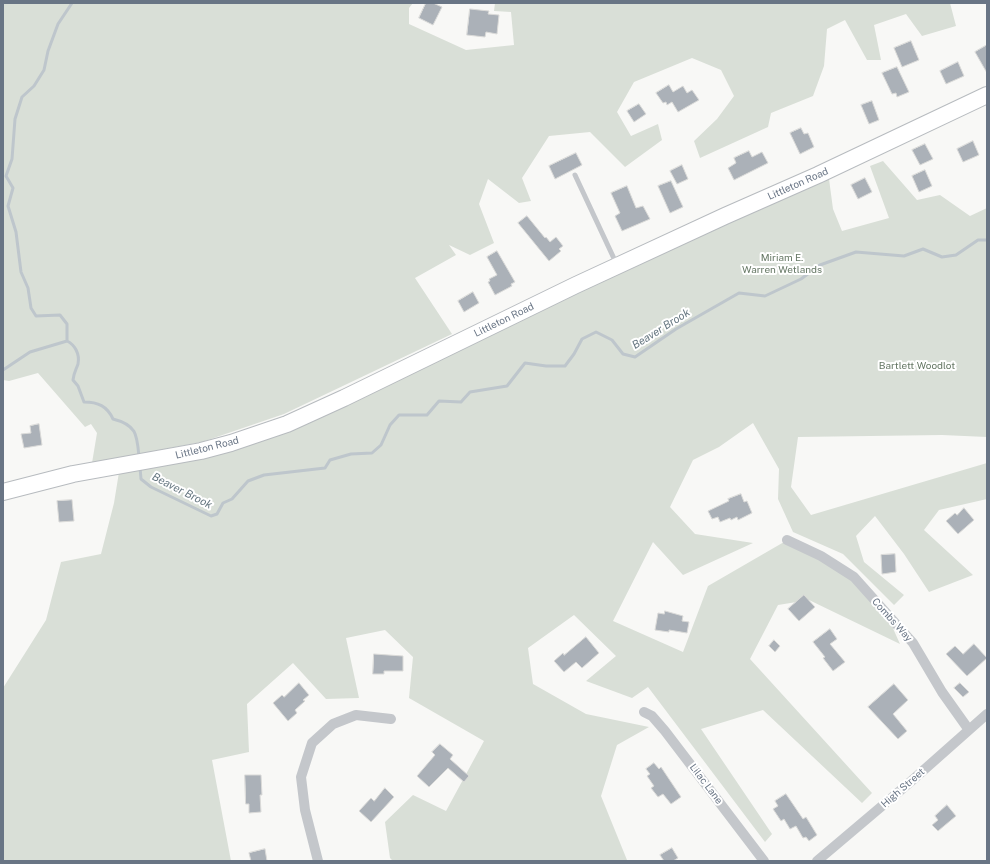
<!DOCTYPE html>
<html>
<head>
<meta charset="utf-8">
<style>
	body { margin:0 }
	#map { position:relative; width:990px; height:864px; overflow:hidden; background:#f8f8f6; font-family:"Public Sans",sans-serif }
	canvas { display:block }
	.frame { position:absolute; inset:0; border:4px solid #697585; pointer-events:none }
</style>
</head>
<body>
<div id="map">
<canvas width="990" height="864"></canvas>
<div class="frame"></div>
</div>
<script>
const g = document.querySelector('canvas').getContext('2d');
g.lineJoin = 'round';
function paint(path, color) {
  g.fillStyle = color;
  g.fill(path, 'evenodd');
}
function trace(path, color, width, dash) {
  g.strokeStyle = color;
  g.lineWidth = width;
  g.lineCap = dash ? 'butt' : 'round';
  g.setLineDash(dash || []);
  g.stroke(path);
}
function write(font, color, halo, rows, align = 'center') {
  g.font = font + ' "Public Sans",sans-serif';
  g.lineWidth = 4;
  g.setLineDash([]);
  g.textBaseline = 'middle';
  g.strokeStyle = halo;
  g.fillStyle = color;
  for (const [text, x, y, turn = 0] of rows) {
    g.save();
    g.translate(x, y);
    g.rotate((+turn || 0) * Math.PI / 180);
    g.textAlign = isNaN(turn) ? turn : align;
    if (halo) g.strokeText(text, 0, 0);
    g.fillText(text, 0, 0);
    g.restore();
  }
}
paint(new Path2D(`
	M3 3H413L409 8V24L466 50 514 45 511 12 494 11 495 3H950L956 26 922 36 906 14 874 25 881 60H867L845 20 827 29 824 66 813 96 771 113 768 127 700 158 694 141 717 119 734 96 721 70 692 58 634 82 617 112 631 136 658 124 662 140 625 167 590 132 549 136 522 178 531 201 519 203 488 179 479 204 494 243 470 255 449 245 456 255 415 278 452 334 284 414 202 442 92 463 97 433 91 424 85 427 38 373 9 381 3 380Z
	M883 161 917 200 940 195 970 216 987 208V437L942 435 798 437 791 487 811 515 987 463V499L939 510 924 530 973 575 929 592 904 554 875 516 856 536 864 562 904 595 894 605 843 554 793 532 778 499 779 469 753 423 719 447 693 460 670 507 695 534 753 543 683 575 653 542 613 621 683 652 708 586 784 542 854 577 887 615 900 644 809 600 778 605 750 659 872 793 862 803 763 710 701 729 772 834 765 842 648 687 632 698 586 681 616 656 574 615 528 648 533 684 586 714 649 727 617 745 601 796 627 860 625 861H393L390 858 385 822 413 795 446 811 484 741 409 698 413 657 385 630 346 638 359 698 326 699 293 663 247 704 249 752 212 760 231 861H3V688L46 620 61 562 101 554 114 503 120 466 231 443 818 175 822 183 829 179 833 209 842 231 889 218 870 166Z`), '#d9dfd7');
trace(new Path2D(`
	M67 341V324L60 315 36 316 31 308 28 288 21 272 16 232 8 206 13 188 6 176 12 159 15 119 22 97 34 86 44 70 48 51 58 24 72 3
	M3 370 30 352 67 341C75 345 80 354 78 364 76 370 74 372 73 380L78 386 84 402C98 402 107 406 113 419 137 425 137 435 139 457
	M140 467 141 479 151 487 211 516 217 514 223 503 232 499 248 481 264 475 325 468 330 460 351 454 372 453 381 445 390 425 399 415H427L439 401 461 402 470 392 507 386 525 363 546 366H565L574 354 582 339 596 332 612 340 623 354 635 357 676 329 739 293 765 296 801 279 820 265 856 252 904 256 923 249 942 257 956 255 978 240H987`), '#bec6cc', 3);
const building = new Path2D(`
	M426 3H433L442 7 433 25 419 18Z
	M470 9 489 11 488 14 499 15 497 34 486 32 485 37 467 35Z
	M911 41 919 60 902 67 894 48Z
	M987 45V73L975 52Z
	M958 62 964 76 946 84 940 71Z
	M897 67 909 92 897 97 896 93 892 94 882 73Z
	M669 85 673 92 683 86 687 93 692 90 699 100 678 112 672 102 667 105 666 102 663 103 656 93Z
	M872 101 879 120 869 124 861 105Z
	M639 104 646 114 634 122 627 111Z
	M801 128 804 134 808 133 814 147 800 154 790 133Z
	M973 141 979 155 963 162 957 149Z
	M925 144 933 159 920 165 912 150Z
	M749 151 752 157 762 152 768 163 734 180 728 168 736 163 734 158Z
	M576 153 582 165 555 179 549 166Z
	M682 165 688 179 677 184 670 171Z
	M925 170 932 186 919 192 912 176Z
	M865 178 872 192 858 199 851 185Z
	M671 181 683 207 670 213 658 186Z
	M627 186 636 208 643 206 650 219 622 231 615 216 620 213 611 193Z
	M527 216 545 238 546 237 550 242 556 237 563 246 559 249 561 251 549 261 518 223Z
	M497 251 515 282 511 284 512 286 495 295 488 282 490 281 489 279 497 275 487 257Z
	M473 292 479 303 464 312 458 301Z
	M39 424 42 445 24 448 21 434 31 433 30 426Z
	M741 494 744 502 747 501 752 513 738 520 737 517 731 520 730 518 720 522 718 517 712 519 708 511 729 501 728 499Z
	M72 500 74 521 59 522 57 501Z
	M964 508 974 520 958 534 946 521 955 513 957 515Z
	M895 554 896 572 882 574 881 555Z
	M804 595 815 607 799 621 788 609Z
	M665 611 683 616 682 621 689 622 687 633 669 630V632L655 630 658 613 664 614Z
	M830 629 837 639 830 644 845 662 833 671 823 658 825 657 813 642Z
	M586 637 599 653 582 668 576 662 564 672 554 661 563 653 564 655Z
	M774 640 780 646 775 652 769 646Z
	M974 644 987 658 967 676 946 654 955 646 963 654Z
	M374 654 403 656V671H384V674H373Z
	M299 683 309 695 303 700 305 701 295 710 297 713 288 721 273 703 282 695 284 697Z
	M960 683 969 692 963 697 954 688Z
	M894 684 908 700 893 714 907 731 898 739 868 707Z
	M440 744 453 755 450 759 469 776 464 782 448 768 429 787 417 776 435 755 432 752Z
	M654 763 659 769 661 767 681 797 671 804 663 794 658 797 651 788 654 786 647 776 650 774 646 769Z
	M245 775H261L262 795H260L261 812 249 813V804H246Z
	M385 788 394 797 371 822 359 811 371 798 374 801Z
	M786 794 803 819 806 817 817 835 809 841 806 837 803 838 796 826 790 829 784 819 781 821 773 809 778 806 775 801Z
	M947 805 956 816 938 831 932 825 938 820 935 816Z
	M672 848 678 858 673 861H664L660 855Z
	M265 849 267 861H251L249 853Z`);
paint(building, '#abb1b8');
trace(building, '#dadad8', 1);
const primary = new Path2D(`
	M3 492 73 474 201 451 231 443 287 424 344 398 576 285 725 216 818 175 987 95`);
trace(primary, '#b7bbbf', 18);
trace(new Path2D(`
	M575 175 617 265`), '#c4c7cb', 5);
trace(new Path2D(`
	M787 540 821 556 854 577 913 643 942 692 969 730
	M644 712 652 716 665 731 764 861
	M318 861 305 810 301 777 312 743 333 724 356 715 391 719
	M817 861 908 784 987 714`), '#c4c7cb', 10);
trace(primary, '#fff', 16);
write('10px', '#697585', '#fff', [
	["Littleton Road",798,184,-24],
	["Littleton Road",504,320,-26],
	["Littleton Road",207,448,-14],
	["Combs Way",892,620,48],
	["Lilac Lane",706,784,53],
	["High Street",903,788,-41]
]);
write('10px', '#657764', '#fff', [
	["Miriam E.",782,258],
	["Warren Wetlands",782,270],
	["Bartlett Woodlot",917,366]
]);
write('italic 11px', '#657680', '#fff', [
	["Beaver Brook",661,329,-32],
	["Beaver Brook",182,491,27]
]);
</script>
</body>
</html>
